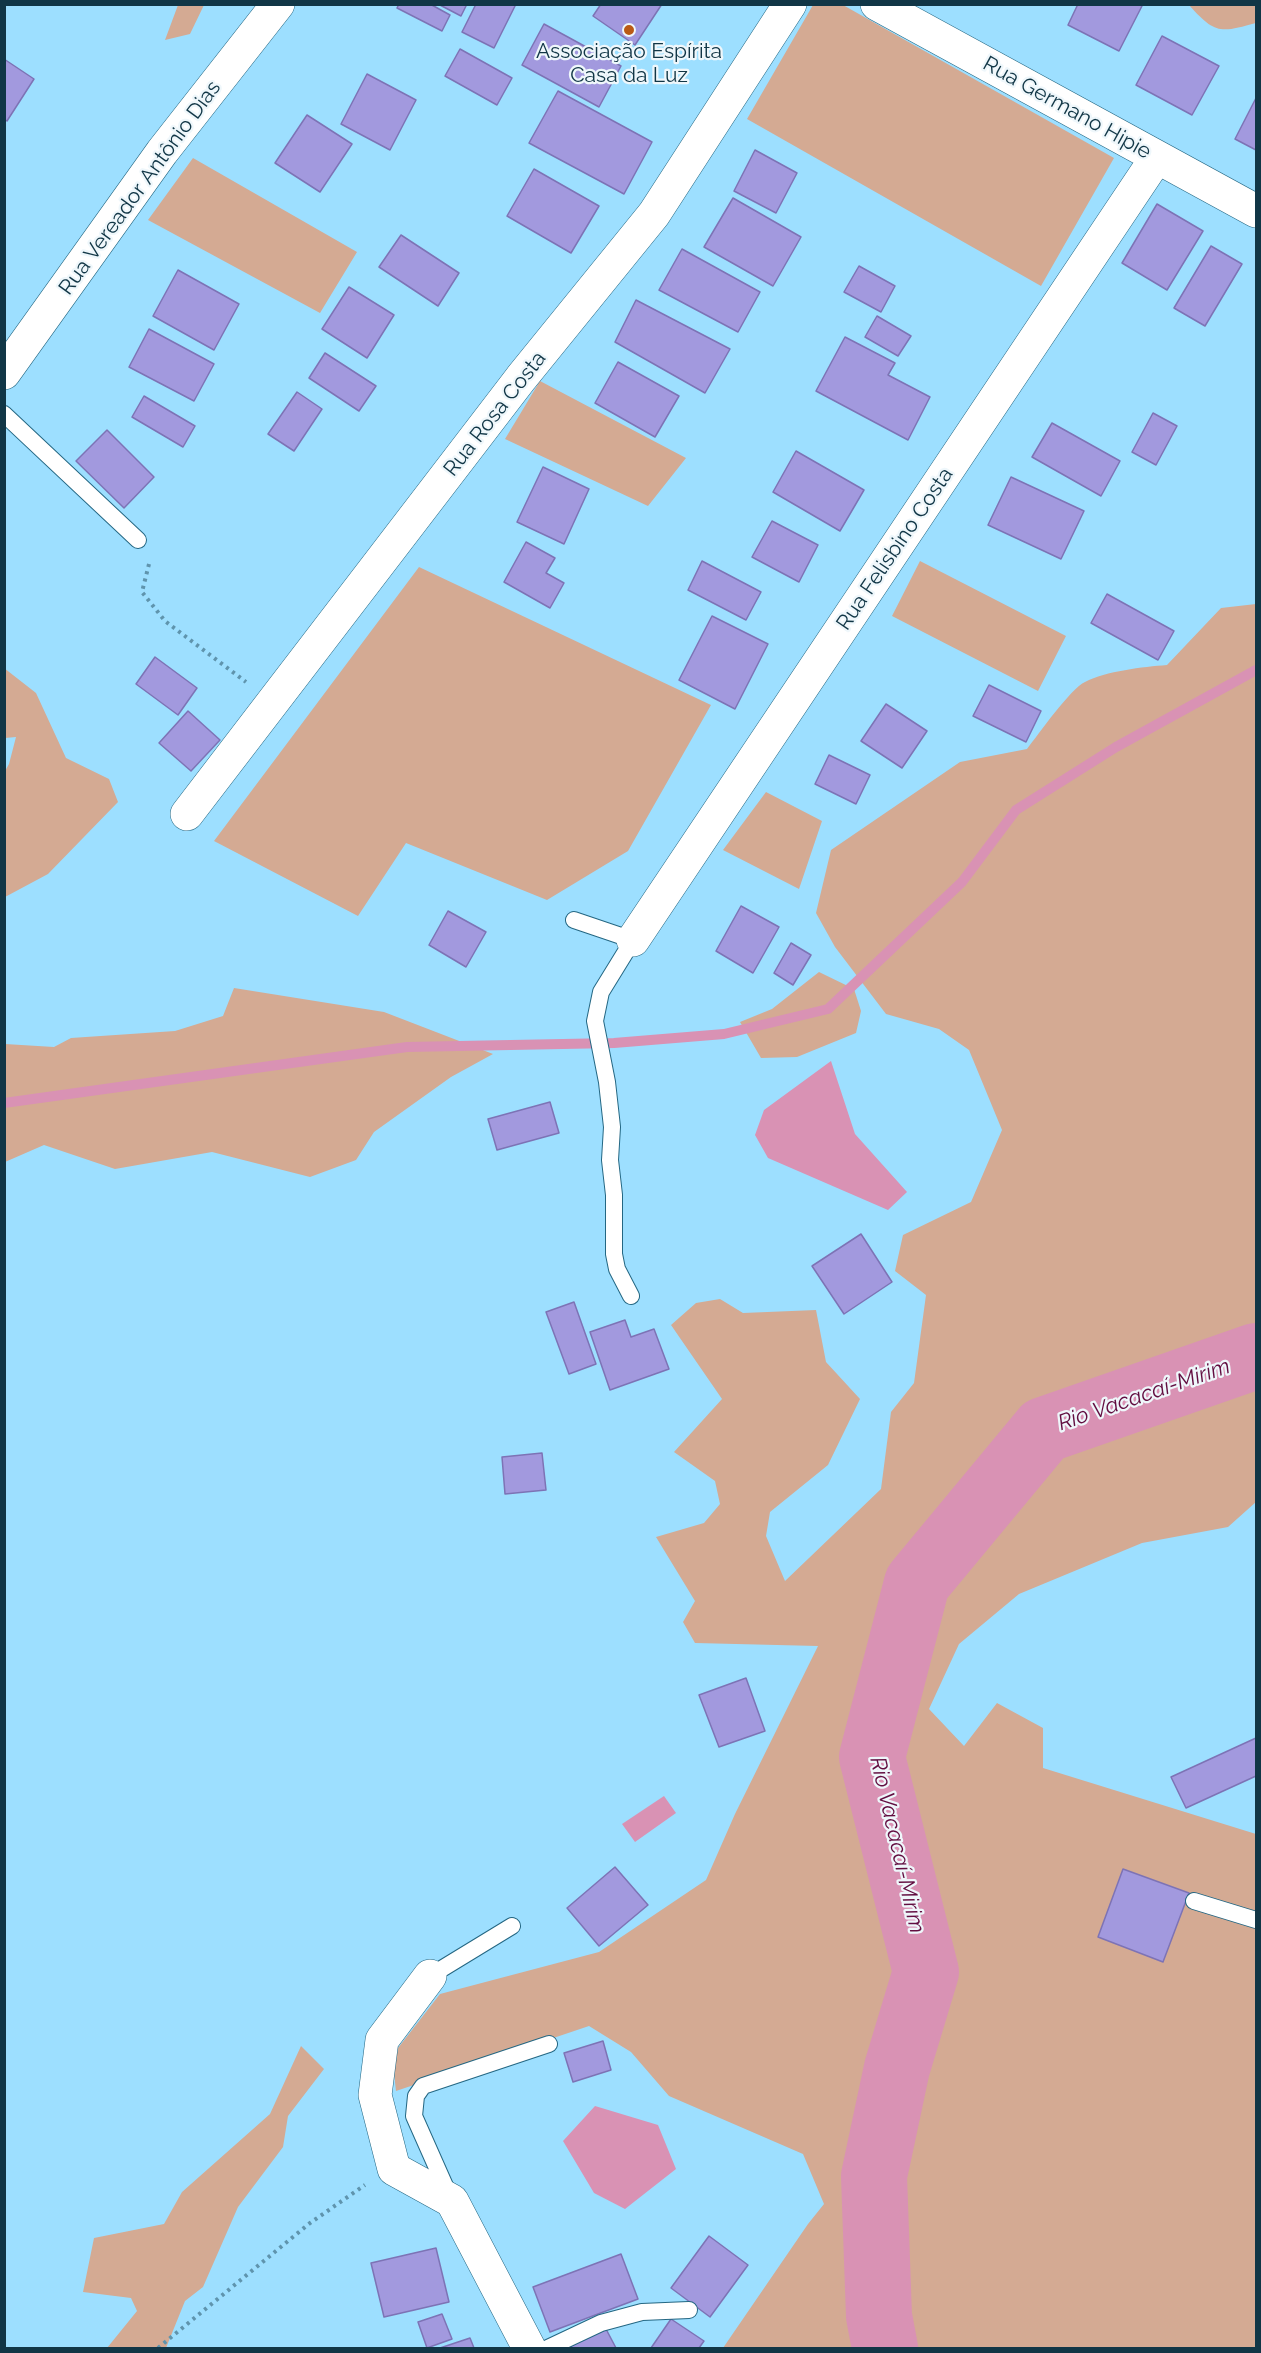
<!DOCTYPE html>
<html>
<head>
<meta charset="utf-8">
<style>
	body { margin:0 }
	#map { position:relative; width:1261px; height:2353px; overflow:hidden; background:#9ddfff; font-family:Raleway,sans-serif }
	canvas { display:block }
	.frame { position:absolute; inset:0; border:6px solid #113646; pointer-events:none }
</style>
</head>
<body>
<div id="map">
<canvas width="1261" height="2353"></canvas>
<div class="frame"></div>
</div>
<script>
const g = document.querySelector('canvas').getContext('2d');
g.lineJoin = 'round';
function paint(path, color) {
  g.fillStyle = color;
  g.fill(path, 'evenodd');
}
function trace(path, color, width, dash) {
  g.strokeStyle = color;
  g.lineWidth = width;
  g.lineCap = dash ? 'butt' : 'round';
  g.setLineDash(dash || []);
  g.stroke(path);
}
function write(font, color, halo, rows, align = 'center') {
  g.font = font + ' Raleway,sans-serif';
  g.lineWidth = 4.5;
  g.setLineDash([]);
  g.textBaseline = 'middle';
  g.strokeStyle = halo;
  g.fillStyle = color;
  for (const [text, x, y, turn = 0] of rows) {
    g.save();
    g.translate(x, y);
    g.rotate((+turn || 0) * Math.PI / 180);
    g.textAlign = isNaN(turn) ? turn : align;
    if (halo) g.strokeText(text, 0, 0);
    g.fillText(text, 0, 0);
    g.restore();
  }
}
paint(new Path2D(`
	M178 5H204L190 34 165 40Z
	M813 5H843L1114 158 1041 286 747 119Z
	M1189 5H1256V23C1220 33 1215 34 1189 5Z
	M193 158 357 252 320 313 148 220Z
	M540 381 686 458 648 506 505 439Z
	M920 561 1066 636 1038 691 892 616Z
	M419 567 711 705 628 851 547 900 406 843 358 916 214 841Z
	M1256 604V1502L1228 1527 1142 1543 1019 1594 959 1644 929 1709 964 1746 997 1703 1043 1728V1768L1256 1834V2348H723L808 2224 824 2204 803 2154 669 2096 631 2052 589 2026 396 2091 394 2073 398 2048 440 1994 599 1952 706 1880 735 1814 818 1646 695 1643 683 1622 695 1601 656 1537 704 1523 720 1504 715 1481 674 1452 722 1399 671 1325 696 1303 720 1299 743 1313 816 1310 826 1362 860 1399 828 1465 770 1512 766 1536 785 1581 881 1489 891 1412 914 1383 926 1295 895 1271 903 1235 971 1202 1002 1130 969 1050 939 1029 886 1014 835 947 816 913 831 850 960 762 1027 749C1038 735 1071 688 1085 682 1106 671 1143 667 1167 665L1221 608Z
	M4 668 36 693 66 758 109 779 118 802 48 874 5 897V771L9 764 16 737 5 738Z
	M766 792 822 821 799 889 723 850Z
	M819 972 854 989 861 1011 856 1033 797 1057 761 1058 740 1022 772 1009Z
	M234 988 384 1012 493 1054 451 1077 374 1132 356 1160 310 1177 212 1152 115 1169 44 1145 5 1162V1044L54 1047 71 1038 175 1031 223 1016Z
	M301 2046 324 2069 288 2116 283 2147 238 2207 203 2287 185 2301 166 2348H107L137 2311 131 2298 83 2292 94 2238 164 2224 182 2192 270 2114Z`), '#d4aa93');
paint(new Path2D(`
	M831 1061 855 1134 907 1192 888 1210 768 1158 755 1135 764 1110Z
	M664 1796 676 1813 635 1842 622 1824Z
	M595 2106 658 2125 676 2169 625 2209 594 2193 563 2141Z`), '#d992b4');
trace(new Path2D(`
	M4 1103 407 1047 614 1043 724 1034 828 1009 962 882 1016 810 1116 747 1256 670`), '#d992b4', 10);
trace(new Path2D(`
	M885 2348 879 2316 874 2176 897 2068 926 1972 872 1757 917 1583 1044 1430 1256 1356`), '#d992b4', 66);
const building = new Path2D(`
	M399 4H430L450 15 442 31 397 8Z
	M438 4H467L461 16Z
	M476 4H516L494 48 462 32Z
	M601 4H662L635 45 593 16Z
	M1078 4H1143L1119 51 1068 25Z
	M544 24 621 66 599 107 522 65Z
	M1162 36 1219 66 1192 115 1136 85Z
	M460 49 512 78 497 105 445 76Z
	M4 59 34 79 7 121 4 119Z
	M367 74 416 100 390 150 341 124Z
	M558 91 652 142 624 194 529 143Z
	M1256 98V150L1235 139Z
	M307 115 352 144 320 192 275 163Z
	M755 150 797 173 776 213 734 191Z
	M534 169 599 206 571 253 507 216Z
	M733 198 801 237 773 286 704 247Z
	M1157 204 1203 231 1167 290 1122 263Z
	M401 235 459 273 438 306 379 267Z
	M1211 246 1242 264 1205 326 1174 308Z
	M682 249 760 292 738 332 659 290Z
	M859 266 895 286 881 312 844 292Z
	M178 270 239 304 214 350 153 316Z
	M349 287 394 315 367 358 322 329Z
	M636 300 730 349 705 393 615 342Z
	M877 316 911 336 898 356 865 337Z
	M149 329 214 364 194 401 129 367Z
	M845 337 895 363 888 375 930 397 908 440 816 391Z
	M325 353 376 386 359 411 309 378Z
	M618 362 679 396 655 437 595 403Z
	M297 392 322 409 294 451 268 434Z
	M144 396 195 426 183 447 132 417Z
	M1153 413 1177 426 1156 465 1132 452Z
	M1052 423 1120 461 1101 496 1032 457Z
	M107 430 154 477 124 508 76 461Z
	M796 451 864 490 840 531 773 492Z
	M543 467 589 489 564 544 517 522Z
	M1011 477 1084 511 1061 559 988 525Z
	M772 521 818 545 799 582 752 557Z
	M526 542 555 558 546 573 564 583 550 608 504 582Z
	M702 561 761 592 746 620 688 590Z
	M1107 594 1174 631 1158 660 1091 623Z
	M712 616 768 644 735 709 679 680Z
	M155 657 197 688 178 715 136 684Z
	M989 685 1041 711 1026 742 973 716Z
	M886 704 927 731 902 768 861 741Z
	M188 711 220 740 191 771 159 743Z
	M829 755 870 775 856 804 815 784Z
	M741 906 779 927 753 973 716 951Z
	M448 911 486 932 466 967 429 945Z
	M791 943 811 955 793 985 774 973Z
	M550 1102 559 1133 497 1150 488 1119Z
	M861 1234 892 1282 844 1314 812 1266Z
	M574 1302 596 1364 569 1374 546 1312Z
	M625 1320 631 1337 654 1329 669 1369 610 1390 590 1332Z
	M542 1453 546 1490 505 1494 502 1457Z
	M746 1678 765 1731 719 1747 699 1695Z
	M1256 1738V1776L1186 1808 1171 1777Z
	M615 1867 648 1905 599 1946 567 1908Z
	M1123 1869 1189 1893 1163 1962 1098 1937Z
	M603 2041 611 2070 573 2082 564 2053Z
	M709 2236 748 2265 710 2317 671 2288Z
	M436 2248 449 2302 384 2317 371 2263Z
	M621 2254 638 2299 550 2332 533 2287Z
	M442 2314 452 2339 427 2348 418 2322Z
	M671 2319 704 2341 699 2348H651Z
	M606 2329 616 2348H566Z
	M470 2338 474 2348H440Z`);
paint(building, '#a299de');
trace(building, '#7d73b5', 1.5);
const service = new Path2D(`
	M4 414 138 540
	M574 920 633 940 601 992 595 1021 607 1082 612 1127 610 1160 614 1195V1254L617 1269 631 1296
	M1194 1901 1256 1920
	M430 1976 512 1926
	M449 2195 414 2116 416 2096 423 2086 549 2044
	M548 2348 601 2323 642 2312 689 2310`);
const minor = new Path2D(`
	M877 4 1256 211
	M187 814 521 378 654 214 790 4
	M633 940 1157 157
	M430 1976 382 2040 375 2095 394 2169 452 2201 529 2348`);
const tertiary = new Path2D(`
	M4 373 162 152 278 4`);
trace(service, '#246783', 18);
trace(minor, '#246783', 34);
trace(tertiary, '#246783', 34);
trace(new Path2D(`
	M149 564 142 592 165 621 246 682
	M158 2348 310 2223 365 2185`), '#5f94ad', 4, [3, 4.5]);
trace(service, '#fff', 16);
trace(minor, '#fff', 33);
trace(tertiary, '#fff', 33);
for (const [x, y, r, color] of [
	[629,30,6,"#ba5a15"]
]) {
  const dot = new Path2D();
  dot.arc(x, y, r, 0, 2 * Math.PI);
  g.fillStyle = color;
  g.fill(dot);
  trace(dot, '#eff7fb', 2);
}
write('21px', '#113646', '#eff7fb', [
	["Associação Espírita",629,52],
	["Casa da Luz",629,76]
]);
write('21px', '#113646', '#eff7fb', [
	["Rua Germano Hipie",1067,108,29],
	["Rua Vereador Antônio Dias",140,188,-54],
	["Rua Rosa Costa",495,414,-52],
	["Rua Felisbino Costa",895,549,-56]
]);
write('italic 22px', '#620d40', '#eff7fb', [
	["Rio Vacacaí-Mirim",1144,1395,-19],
	["Rio Vacacaí-Mirim",897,1845,77]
]);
</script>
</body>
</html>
